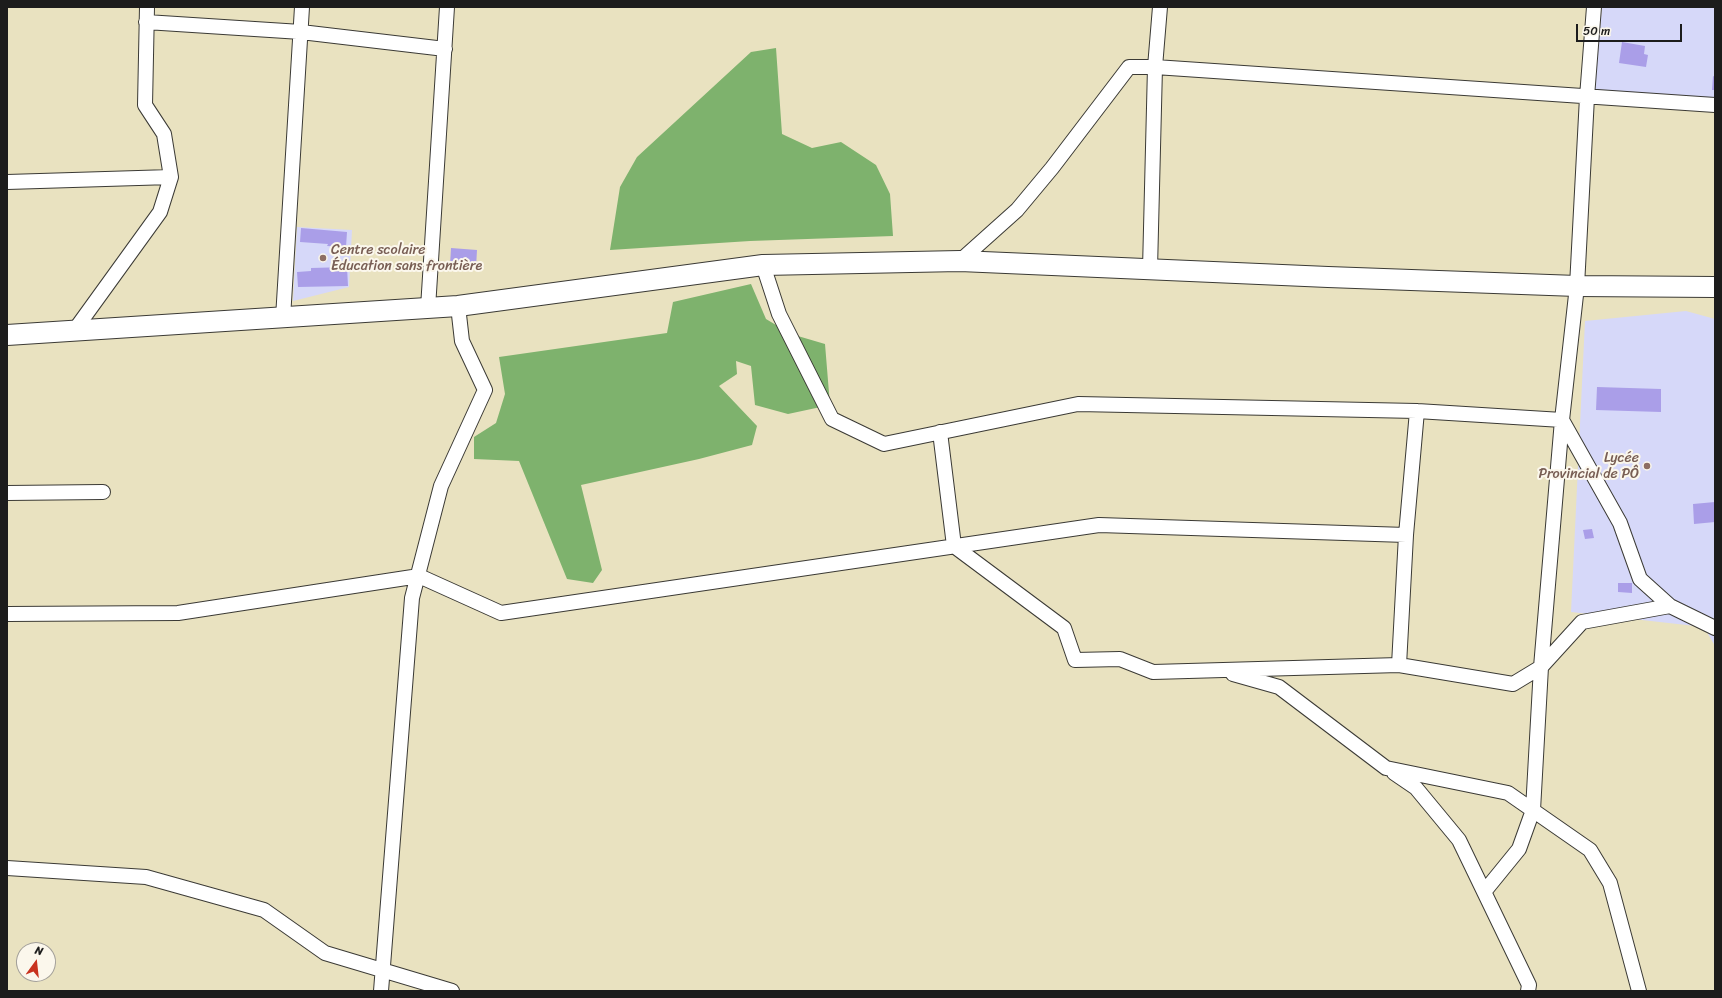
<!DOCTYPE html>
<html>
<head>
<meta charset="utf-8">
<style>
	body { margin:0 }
	#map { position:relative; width:1722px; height:998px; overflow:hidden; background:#e9e2c0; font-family:Sriracha,sans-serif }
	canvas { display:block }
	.frame { position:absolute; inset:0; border:8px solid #1c1c1c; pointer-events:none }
	.north { position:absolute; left:16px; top:942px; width:40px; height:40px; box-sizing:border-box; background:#fbf7ec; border:1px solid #a29f99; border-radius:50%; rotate:15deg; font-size:11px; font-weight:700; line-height:16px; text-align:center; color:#1c1c1c }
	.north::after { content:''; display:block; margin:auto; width:14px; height:18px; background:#c8321e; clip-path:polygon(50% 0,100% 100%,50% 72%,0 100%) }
	.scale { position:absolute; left:1576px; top:24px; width:106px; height:18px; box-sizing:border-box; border:2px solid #1c1c1c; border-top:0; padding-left:5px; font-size:12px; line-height:14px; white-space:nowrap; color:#1c1c1c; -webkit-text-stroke:3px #fbf7ec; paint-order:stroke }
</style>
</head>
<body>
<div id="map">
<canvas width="1722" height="998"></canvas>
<div class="frame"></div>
<div class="north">N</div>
<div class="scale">50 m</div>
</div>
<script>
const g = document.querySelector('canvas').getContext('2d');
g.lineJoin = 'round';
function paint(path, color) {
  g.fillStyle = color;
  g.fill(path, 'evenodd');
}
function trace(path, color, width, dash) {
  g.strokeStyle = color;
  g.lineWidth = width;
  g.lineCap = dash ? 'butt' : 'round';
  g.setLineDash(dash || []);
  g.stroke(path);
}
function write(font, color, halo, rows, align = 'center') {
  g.font = font + ' Sriracha,sans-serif';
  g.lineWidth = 4;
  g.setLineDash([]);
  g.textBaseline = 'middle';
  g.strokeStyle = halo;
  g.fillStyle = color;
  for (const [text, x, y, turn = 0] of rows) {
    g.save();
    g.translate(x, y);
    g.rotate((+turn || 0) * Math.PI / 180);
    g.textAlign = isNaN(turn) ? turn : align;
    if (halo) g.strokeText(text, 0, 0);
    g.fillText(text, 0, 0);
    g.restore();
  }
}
paint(new Path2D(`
	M1602 7H1715V99L1594 92Z
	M297 227 352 230 349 287 293 301Z
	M1686 311 1715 319V646L1704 627 1571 612 1585 321Z`), '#d6d8f9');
paint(new Path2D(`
	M776 48 782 134 812 148 841 142 876 165 890 194 893 236 750 241 610 250 620 187 637 157 751 52Z
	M751 284 766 319 791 334 825 344 830 405 788 414 755 405 751 366 736 361 737 374 719 386 757 426 752 445 699 459 581 485 602 570 593 583 567 579 519 461 474 459V437L496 423 505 394 499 357 667 333 673 302Z`), '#7eb26d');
paint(new Path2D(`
	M1622 42 1645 46 1644 54 1648 55 1646 67 1619 63Z
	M1713 76 1715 77V90H1712Z
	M301 228 347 232 346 247 327 246 328 244 300 242Z
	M451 248 477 250 476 268 450 265Z
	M347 267 348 286 298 287 297 272 311 271V268Z
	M1597 387 1661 389V412L1596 410Z
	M1715 502V522L1694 524 1693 504Z
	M1592 529 1594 538 1585 539 1583 530Z
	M1618 583H1632V593L1618 592Z`), '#aa9ee8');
const minor = new Path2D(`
	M146 22 301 32 445 49
	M7 182 171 177
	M960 261 1017 210 1052 168 1129 67H1155L1715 105
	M763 265 779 314 832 419 884 444 1078 404 1417 411 1562 420 1620 523 1640 579 1670 606 1715 628
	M1150 269 1155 67 1160 7
	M428 308 447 7
	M283 318 302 7
	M74 331 160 212 171 177 164 134 145 105 147 7
	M940 432 954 546 1064 628 1075 660 1120 659 1153 672 1399 665 1513 684 1541 667 1582 622 1670 606
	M7 493 103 492
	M7 614 178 613 419 576 501 613 1099 525 1406 535
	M1399 665 1406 535 1417 411
	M1233 674 1279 687 1386 768 1508 793 1590 850 1610 883 1639 991
	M1394 773 1416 788 1459 840 1529 985 1528 991
	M7 868 146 877 264 910 325 953 452 991
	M1484 892 1519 849 1533 810 1541 667 1562 420 1577 286 1587 97 1594 7
	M381 991 412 598 441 486 485 390 462 341 458 306`);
const secondary = new Path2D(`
	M7 335 458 306 763 265 960 261 1328 277 1577 286 1715 287`);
trace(minor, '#3b3a35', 16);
trace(secondary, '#3b3a35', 22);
trace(minor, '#fff', 14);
trace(secondary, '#fff', 20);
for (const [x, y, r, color] of [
	[323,258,4,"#8d6e63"],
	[1647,466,4,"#8d6e63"]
]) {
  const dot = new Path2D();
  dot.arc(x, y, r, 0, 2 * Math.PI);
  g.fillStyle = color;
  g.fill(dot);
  trace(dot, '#fbf7ec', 1.5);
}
write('14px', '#785e54', '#fbf7ec', [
	["Centre scolaire",331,250],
	["Éducation sans frontière",331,266],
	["Lycée",1639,458,"right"],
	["Provincial de PÔ",1639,474,"right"]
], 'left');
</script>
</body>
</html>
